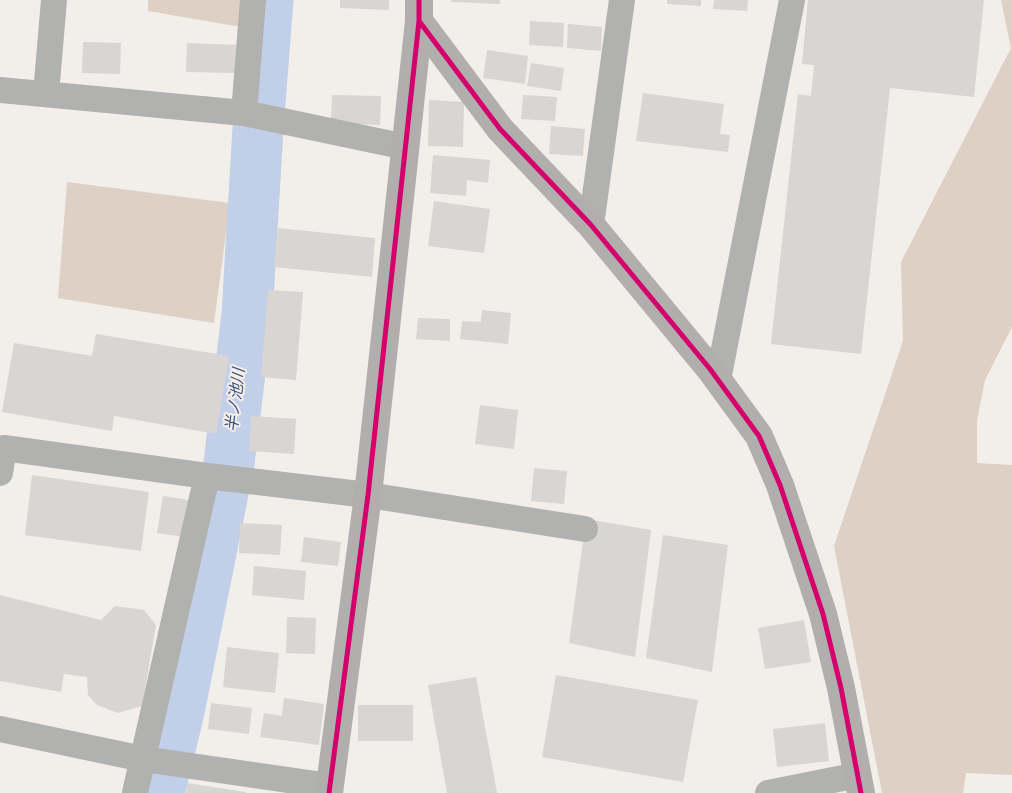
<!DOCTYPE html>
<html>
<head>
<meta charset="utf-8">
<style>
	body { margin:0 }
	canvas { display:block; background:#f2eeea }
</style>
</head>
<body>
<canvas width="1012" height="793"></canvas>
<script>
const g = document.querySelector('canvas').getContext('2d');
g.lineJoin = 'round';
function paint(path, color) {
  g.fillStyle = color;
  g.fill(path, 'evenodd');
}
function trace(path, color, width, dash) {
  g.strokeStyle = color;
  g.lineWidth = width;
  g.lineCap = dash ? 'butt' : 'round';
  g.setLineDash(dash || []);
  g.stroke(path);
}
function write(font, color, halo, rows, align = 'center') {
  g.font = font + ' Arial,"Noto Sans JP",sans-serif';
  g.lineWidth = 4;
  g.setLineDash([]);
  g.textBaseline = 'middle';
  g.strokeStyle = halo;
  g.fillStyle = color;
  for (const [text, x, y, turn = 0] of rows) {
    g.save();
    g.translate(x, y);
    g.rotate((+turn || 0) * Math.PI / 180);
    g.textAlign = isNaN(turn) ? turn : align;
    if (halo) g.strokeText(text, 0, 0);
    g.fillText(text, 0, 0);
    g.restore();
  }
}
paint(new Path2D(`
	M148 0H250L247 28 148 11Z
	M1001 0H1012V327L985 380 977 420V463L1012 465V775L966 773 963 793H882L834 546 903 341 901 262 1011 48Z
	M67 182 230 203 214 323 58 298Z`), '#ded0c4');
trace(new Path2D(`
	M159 793 178 716 229 463 247 315 258 128 268 0`), '#c1cfe8', 51);
paint(new Path2D(`
	M340 0H389V10L340 8Z
	M451 0H500V4L451 2Z
	M667 0H701V6L667 4Z
	M714 0H748L747 11 713 9Z
	M808 0H984L974 97 890 88 861 354 771 344 798 94 811 96 814 65 802 64Z
	M530 21 564 23 563 47 529 45Z
	M568 24 602 27 601 51 567 48Z
	M83 42 121 43 120 74 82 73Z
	M187 43 236 45 235 73 186 72Z
	M487 50 528 56 525 84 483 78Z
	M531 63 564 68 561 91 527 86Z
	M643 93 724 104 720 134 730 135 728 152 636 141Z
	M332 95 381 96 380 125 331 123Z
	M523 95 557 97 555 121 521 119Z
	M429 100 464 102 463 147 428 146Z
	M551 126 585 129 583 156 549 154Z
	M433 155 490 160 488 183 467 180 466 196 430 193Z
	M434 201 490 209 484 253 428 246Z
	M278 228 375 238 372 277 274 267Z
	M268 290 303 292 296 380 261 377Z
	M482 310 511 313 508 344 460 339 462 321 481 322Z
	M418 318 450 319V341L416 339Z
	M96 334 229 356 216 434 114 416 112 431 2 412 14 343 92 356Z
	M480 405 518 410 514 449 475 444Z
	M251 416 296 419 294 454 249 451Z
	M534 468 567 471 564 504 531 501Z
	M32 475 149 492 141 551 25 535Z
	M163 496 189 500 184 537 157 533Z
	M586 519 651 530 635 657 569 643Z
	M240 523 282 525 280 555 239 553Z
	M663 535 728 545 712 672 646 658Z
	M304 537 341 542 338 566 301 562Z
	M254 566 306 571 304 600 252 595Z
	M0 595 101 620 115 606 144 610 156 625 142 706 118 713 97 705 88 695 87 677 64 674 61 692 0 681Z
	M287 617 316 618 315 654 286 653Z
	M804 620 811 662 765 669 758 628Z
	M227 647 279 653 275 693 223 687Z
	M556 675 698 700 683 782 542 757Z
	M476 677 497 793H447L428 685Z
	M284 698 324 704 319 745 260 737 264 713 282 716Z
	M211 703 252 708 249 734 208 729Z
	M358 705H413V741H358Z
	M825 723 829 761 777 767 773 729Z
	M187 783 246 792V793H186Z`), '#d8d5d2');
trace(new Path2D(`
	M0 90 244 113 406 147
	M46 94 54 0
	M244 113 253 0
	M591 225 622 0
	M718 380 792 0
	M0 449 4 448 207 476 368 495 585 529
	M0 473 4 448
	M0 729 143 759 330 786
	M135 793 207 476
	M768 793 858 775`), '#b1b1b0', 26);
trace(new Path2D(`
	M419 21 500 129 591 225 710 369 759 436 780 485 823 614 841 688 861 793
	M329 793 368 495 419 21V0`), '#b1afae', 28);
trace(new Path2D(`
	M419 21 500 129 591 225 710 369 759 436 780 485 823 614 841 688 861 793
	M329 793 368 495 419 21V0`), '#d6006c', 5);
write('italic 16px', '#365283', '#f6eee7', [
	["半ノ池川",236,400,-83]
]);
</script>
</body>
</html>
